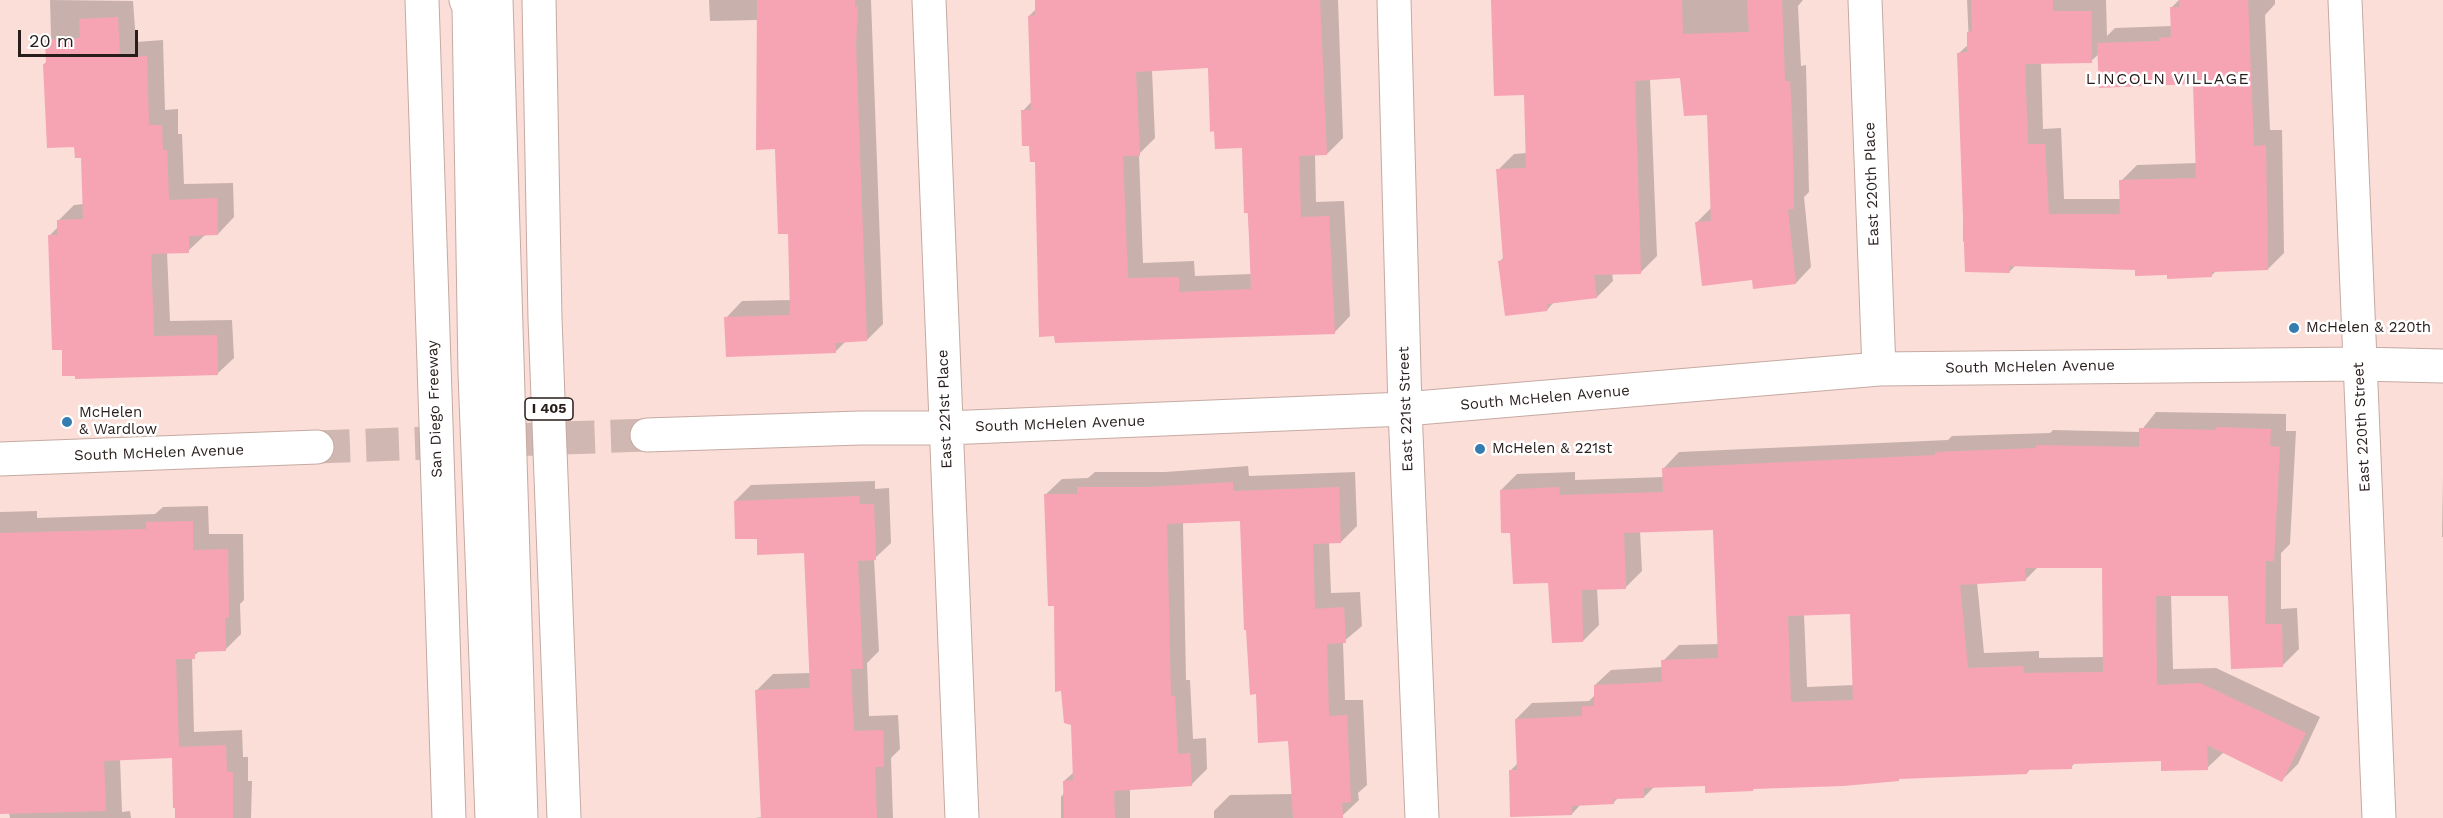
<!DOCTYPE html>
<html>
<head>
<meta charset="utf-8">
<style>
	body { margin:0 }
	#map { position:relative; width:2443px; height:818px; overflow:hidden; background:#fbded7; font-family:"Work Sans",sans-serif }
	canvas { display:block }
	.scale { position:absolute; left:18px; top:30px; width:120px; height:27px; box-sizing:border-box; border:3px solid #271d1b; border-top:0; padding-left:8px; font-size:18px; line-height:21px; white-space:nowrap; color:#271d1b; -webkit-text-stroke:4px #fff; paint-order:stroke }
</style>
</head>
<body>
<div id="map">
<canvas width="2443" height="818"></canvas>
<div class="scale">20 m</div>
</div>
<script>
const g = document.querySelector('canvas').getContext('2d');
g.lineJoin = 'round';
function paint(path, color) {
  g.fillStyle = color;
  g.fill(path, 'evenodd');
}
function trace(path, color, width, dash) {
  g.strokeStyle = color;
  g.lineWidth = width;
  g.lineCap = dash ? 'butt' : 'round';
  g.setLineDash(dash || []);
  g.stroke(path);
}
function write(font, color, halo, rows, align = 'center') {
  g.font = font + ' "Work Sans",sans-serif';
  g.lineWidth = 5;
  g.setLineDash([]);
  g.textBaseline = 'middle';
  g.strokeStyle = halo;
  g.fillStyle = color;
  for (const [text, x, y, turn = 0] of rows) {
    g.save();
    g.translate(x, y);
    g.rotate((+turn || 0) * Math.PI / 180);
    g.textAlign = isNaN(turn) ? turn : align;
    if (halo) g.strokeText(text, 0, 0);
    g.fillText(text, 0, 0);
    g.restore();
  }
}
paint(new Path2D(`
	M50 0 133 1 136 42 163 40 165 110 178 109V134H182L184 184 233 183 234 217 218 234 205 235 188 251 167 252 170 321 232 320 234 358 217 374 63 348 49 236 58 227V221L74 205 84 204 83 156 44 64 47 61V40L51 37Z
	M709 0H871L883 324 867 340 846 341 835 352 726 318 742 301 791 300 789 233 758 20 710 21Z
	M1036 0H1338L1343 138 1327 154H1315L1316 202 1344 201 1350 316 1334 333 1056 342 1036 160 1023 111 1032 101 1029 16 1036 9ZM1210 67 1243 146 1252 274 1195 276 1194 261 1143 263 1139 154 1155 138 1152 70Z
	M1493 0H1803L1798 6 1801 66 1806 65 1809 192 1804 197 1811 267 1796 283 1753 278 1697 222 1712 207 1708 113 1682 76 1650 79 1657 256 1641 272 1612 273 1613 281 1597 297 1554 302 1547 310 1500 261 1505 256 1498 170 1514 154 1527 153 1525 93Z
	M1967 0H2106L2107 36 2115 28 2172 26 2171 8 2179 0H2275V4L2265 15 2270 130H2282L2284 253 2268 269 2217 270 2211 276 2136 269 2016 265 2009 272 1963 241V115L1959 53 1969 44ZM2099 54 2194 83 2197 163 2137 165 2121 181V199H2064L2061 128 2043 129 2041 62 2091 61Z
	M2156 412 2286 414V431H2296L2290 544 2281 553V609L2297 608 2299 649 2283 665 2230 594H2171L2173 669 2216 668 2320 717 2298 764 2282 780 2224 752 2207 768 2162 760 2076 762 2071 767 2031 768 2027 773 1900 777 1755 787 1753 790 1707 784 1655 786 1644 797 1618 798 1613 803 1581 804 1572 814 1510 771 1518 763 1516 719 1532 703 1589 701 1595 695V685L1611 670 1663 667V661L1679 645 1719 644 1715 528 1640 531 1642 571 1626 587 1597 588 1599 625 1583 641 1550 581 1512 531 1501 490 1517 474 1575 472V480L1664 477V468L1679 452 1948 440 1952 436 2050 433 2053 430 2140 432ZM2039 566 2104 567V657L2039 658V651L1984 653 1977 582 2025 580ZM1851 613 1854 685 1807 687 1804 614Z
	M1248 466 1249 476 1355 472 1357 526 1341 542H1329L1331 593 1360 592 1362 626 1343 642 1345 700H1363L1367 785 1358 793 1359 800 1342 816 1332 818H1214V811L1230 795 1293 794 1290 740 1258 693 1241 520 1183 522 1186 680H1190L1193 739 1206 738 1207 769 1191 785 1130 789V818H1061V797L1064 793V781L1074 772 1072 724 1055 604 1045 495 1062 479 1088 478 1095 472H1165Z
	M2443 477V537H2442Z
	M875 481V489L889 488 891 543 874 559 879 651 867 663 869 716 898 715 900 749 891 758 893 818H755L762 817 757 690 773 674 811 673 805 552 758 537 735 501 751 485Z
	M208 506 209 534H243L244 600 240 604 241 634 225 650H201L192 657 194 732 242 730 243 757H248V781H252L251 818H176L173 757 120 759 122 812 130 811 131 818H10L9 813H0V512L37 511V518L155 514 163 507Z`), '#0003');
paint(new Path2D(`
	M757 0H855V7L858 6 856 46 867 341 835 343 836 353 726 357 724 317 790 315 788 234H778L775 149 756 150Z
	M1035 0H1320L1327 155 1299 156 1301 217 1329 216 1335 334 1055 343 1054 336 1039 337 1035 162H1030L1029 146H1022L1021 110H1031L1028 16 1035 15ZM1208 68 1210 132 1214 131 1215 149 1242 148 1244 213H1248L1251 289 1179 292V277L1128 278 1123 156H1140L1136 72Z
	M1491 0H1682L1683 34 1749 32 1747 0H1782L1785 81H1790L1792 115 1794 209H1788L1796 284 1753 289 1752 280 1702 286 1695 222 1711 221 1707 115 1684 116 1680 78 1635 81 1641 274 1594 275 1597 298 1547 304V311L1505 316 1498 261 1503 260 1496 169 1526 168 1524 95 1494 96Z
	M1971 0H2053V11H2091L2092 63 2025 64 2028 144H2045L2049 214H2120L2119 180 2196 178 2193 84 2099 88 2097 43 2159 41V38L2171 37 2170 7H2180L2179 0H2248L2254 146 2266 145 2268 270 2212 272V277L2167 279V275L2135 276V270L2009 266 2010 273 1965 272 1957 53 1967 52V32L1972 31Z
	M118 17 120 57 147 56 149 125H162L163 150H167L169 200 217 198 218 235 189 236V253L151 254 154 336 217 335 218 375 75 379V376H62V350H52L48 235H57V220L83 219 81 158H75L74 147 47 148 43 64H46L45 40 80 38 79 19Z
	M2216 427 2271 429 2270 446 2280 447 2274 561H2266L2265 624H2282L2283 667 2231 669 2228 596H2156L2157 685 2200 683 2306 733 2282 782 2207 745 2208 770 2161 771V761L2072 764V769L2027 770V774L1899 779V781L1843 786 1753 789V791L1705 793V786L1644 788V798L1614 799V804L1572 806V815L1510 817 1509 770H1517L1515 719 1582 716V706H1594V685L1662 682 1661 660 1718 658 1713 530 1624 533 1626 589 1582 590 1583 642 1552 643 1548 583 1513 584 1510 533H1501L1500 490 1559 487 1560 495 1663 492 1662 468 1935 455V452L2036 448V445L2139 447V428L2216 430ZM2025 568H2102L2103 672 2024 673 2023 666 1968 668 1960 585 2026 581ZM1850 614 1853 700 1791 702 1788 616Z
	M1233 482V491L1339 487 1341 543 1313 544 1315 609 1344 607 1346 643 1327 644 1329 716 1347 715 1351 802 1342 803 1343 818H1293L1288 741 1258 743 1256 694 1250 695 1246 630H1244L1240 521 1167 524 1171 696H1175L1178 754 1190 753 1192 786 1114 791 1115 818H1064L1063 781 1073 780 1071 725 1064 723 1061 691 1055 692 1054 606H1048L1044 494H1077V487H1148Z
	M859 496 860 504H874L876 560 858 561 863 669H851L854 731 883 730 884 767H875L877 818H761L755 690 810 688 804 553 757 555V539H735L734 501Z
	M193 521V550L228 549 229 617 225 618 226 651 195 652V659H176L179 747 226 745 227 772H233V818H175V808H173L172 758 104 761 106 811 0 814V533L146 529V522Z`), '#f6a3b4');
trace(new Path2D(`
	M317 447 647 435`), '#d1b7b1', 33, [33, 16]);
const minor = new Path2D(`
	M929 0 962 818
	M1394 0 1405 409 1422 818
	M1865 0 1879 369
	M2345 0 2379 818
	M647 435 860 428H946L1405 409 1879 369 2359 364 2443 366
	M0 459 317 447`);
const highway = new Path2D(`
	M422 0 449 818
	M466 0 469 7 475 373 492 818
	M496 0 521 818
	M539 0 545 319 564 818`);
trace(minor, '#c5aaa2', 35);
trace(highway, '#c5aaa2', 35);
trace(minor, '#fff', 33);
trace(highway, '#fff', 33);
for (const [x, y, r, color] of [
	[2294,328,6,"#357cb1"],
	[67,422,6,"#357cb1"],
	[1480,449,6,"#357cb1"]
]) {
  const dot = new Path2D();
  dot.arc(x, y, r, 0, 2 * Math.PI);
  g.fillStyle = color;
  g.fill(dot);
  trace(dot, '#fff', 2);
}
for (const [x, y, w] of [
	[549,409,48]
]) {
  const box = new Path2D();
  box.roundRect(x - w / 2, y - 11, w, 22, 4.5);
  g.fillStyle = '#fff';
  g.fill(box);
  trace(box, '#271d1b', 1.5);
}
write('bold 14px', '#271d1b', null, [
	["I 405",549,409]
]);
write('15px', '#271d1b', '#fff', [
	["East 220th Place",1872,184,-92],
	["South McHelen Avenue",2030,367,-1],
	["South McHelen Avenue",1545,398,-5],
	["San Diego Freeway",435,409,-92],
	["East 221st Place",945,409,-92],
	["East 221st Street",1406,409,-92],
	["South McHelen Avenue",1060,424,-2],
	["East 220th Street",2362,427,-93],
	["South McHelen Avenue",159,453,-2]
]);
write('15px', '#271d1b', '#fff', [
	["McHelen & 220th",2306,328],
	["McHelen",79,413],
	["& Wardlow",79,430],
	["McHelen & 221st",1492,449]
], 'left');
g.letterSpacing = '1.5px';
write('16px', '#271d1b', '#fff', [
	["LINCOLN VILLAGE",2168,79]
]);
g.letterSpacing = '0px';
</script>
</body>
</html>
